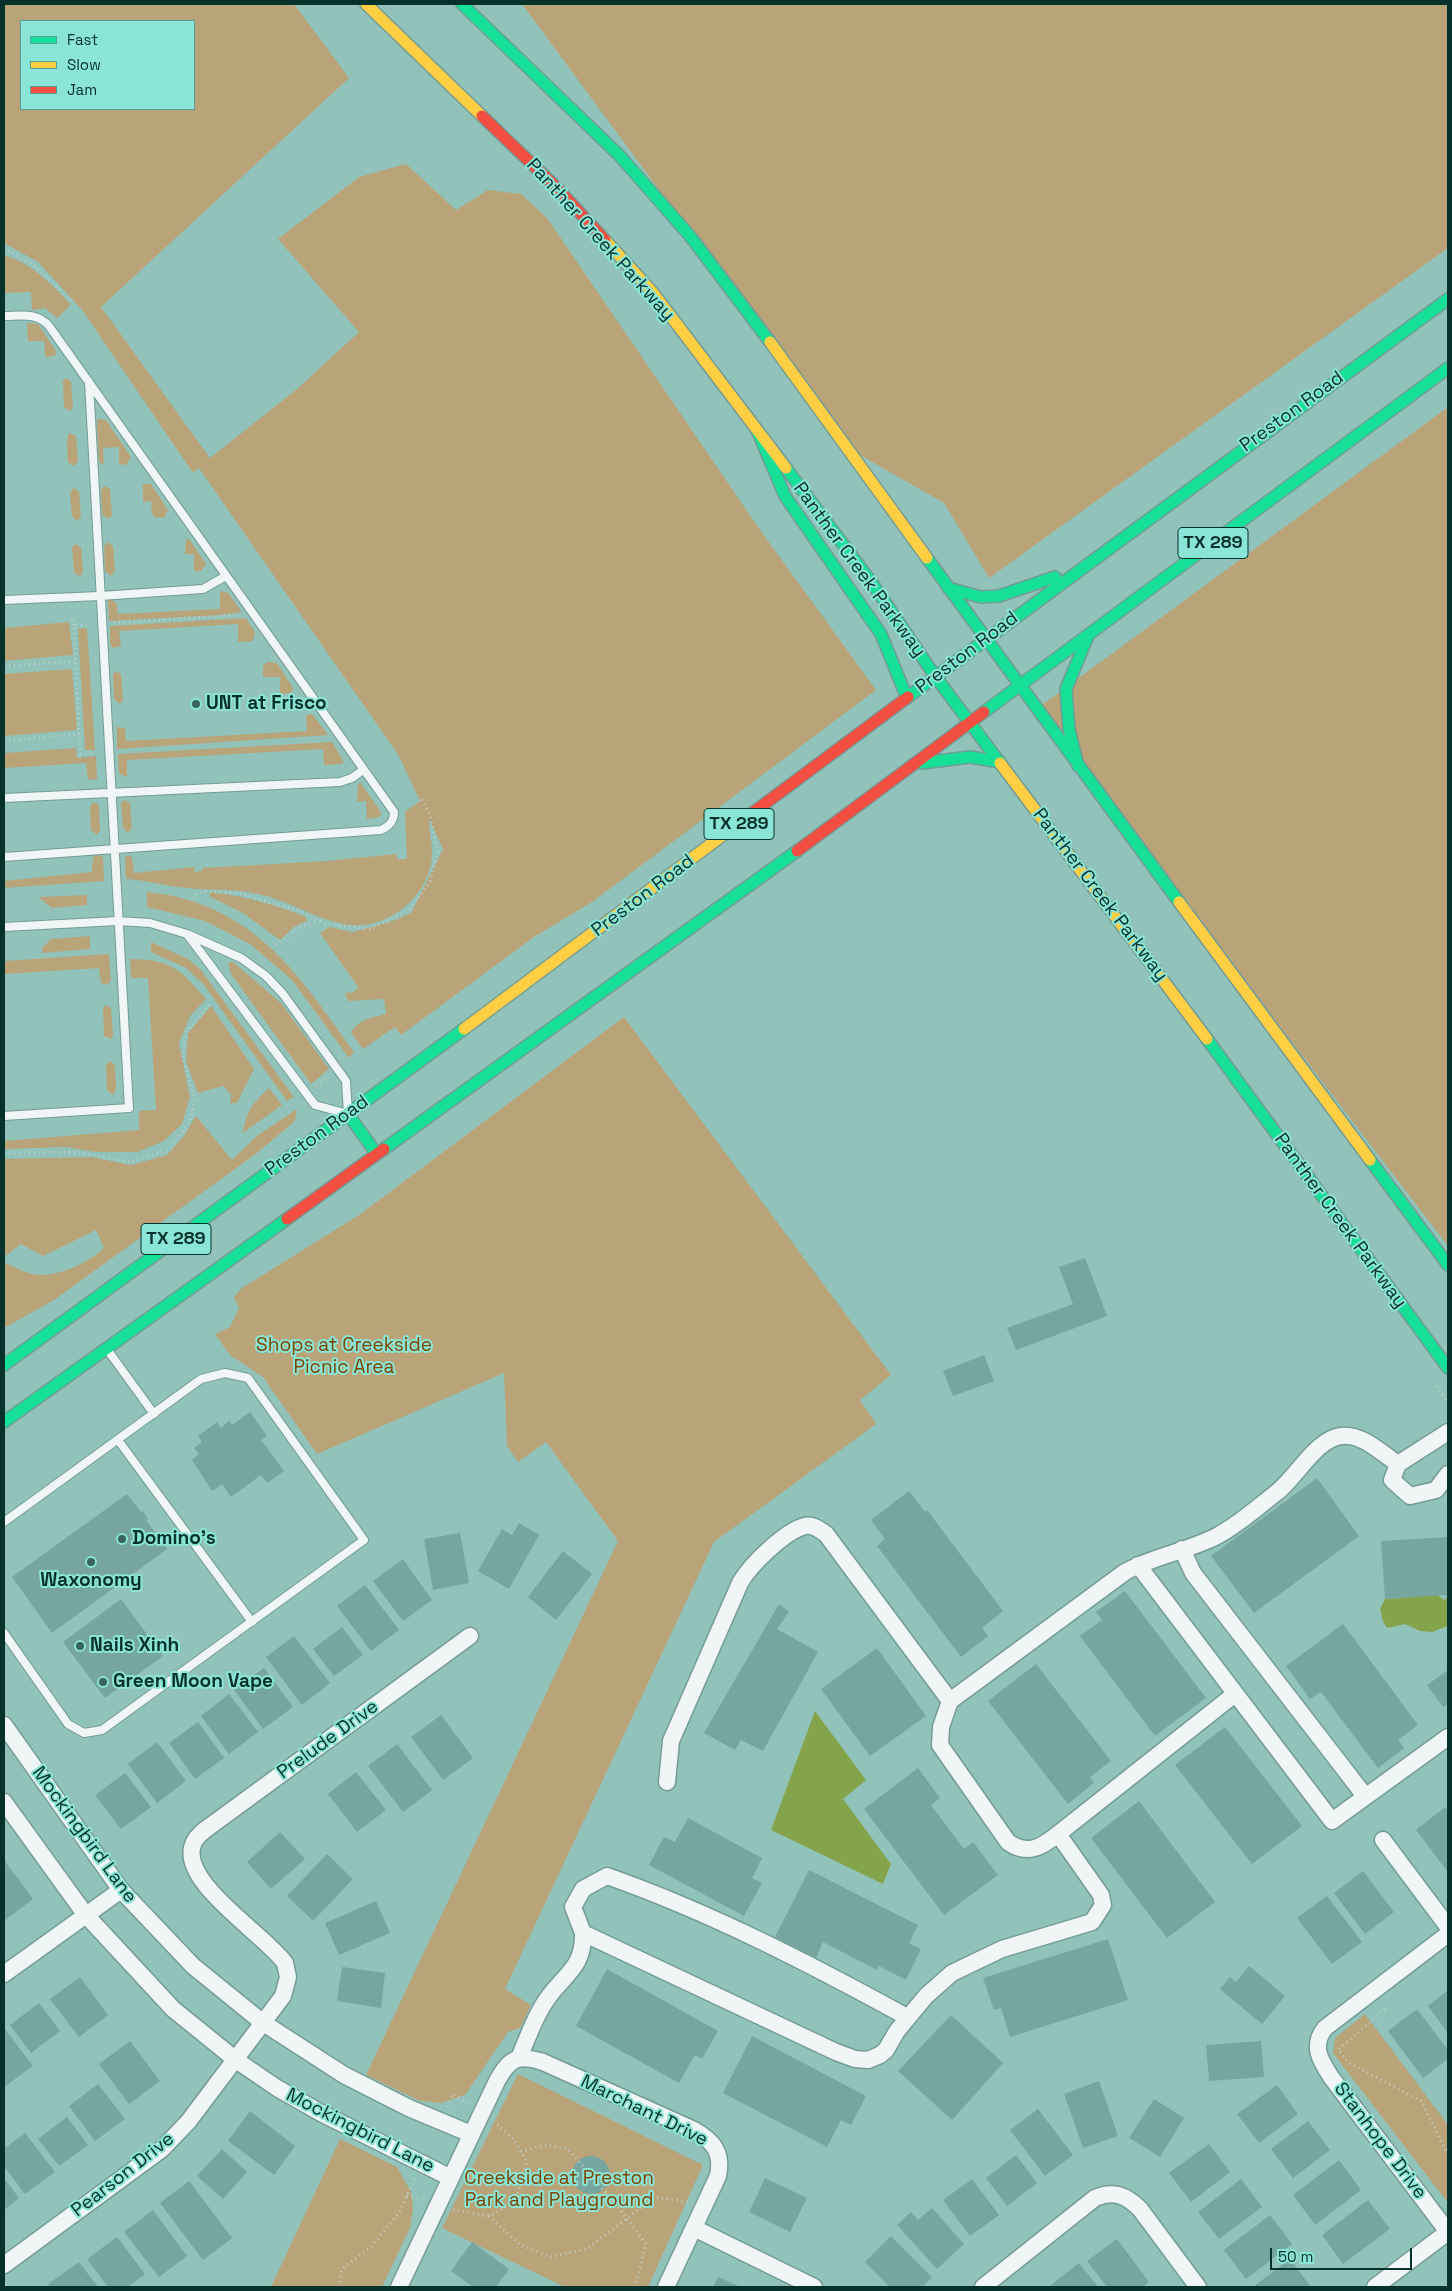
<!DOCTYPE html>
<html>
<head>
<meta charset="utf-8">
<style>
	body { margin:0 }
	#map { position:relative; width:1452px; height:2291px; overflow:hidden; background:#92c3bb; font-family:"Space Grotesk",sans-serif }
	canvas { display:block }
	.frame { position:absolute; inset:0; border:5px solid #07312b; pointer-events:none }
	.legend { position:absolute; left:20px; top:20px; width:175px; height:90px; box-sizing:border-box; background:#8ae5d6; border:1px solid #569d92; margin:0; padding:6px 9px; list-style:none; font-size:15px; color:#07312b }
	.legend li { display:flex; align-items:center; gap:10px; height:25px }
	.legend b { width:25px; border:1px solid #569d92 }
	.scale { position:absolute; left:1270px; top:2248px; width:142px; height:22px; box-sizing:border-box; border:2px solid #07312b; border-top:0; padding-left:6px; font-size:15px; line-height:18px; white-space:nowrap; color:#07312b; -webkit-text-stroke:4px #8ae5d6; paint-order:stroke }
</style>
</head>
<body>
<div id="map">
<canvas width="1452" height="2291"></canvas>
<div class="frame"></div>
<ul class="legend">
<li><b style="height:6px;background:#16e098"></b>Fast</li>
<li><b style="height:6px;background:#ffcf43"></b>Slow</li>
<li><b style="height:6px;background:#f24e42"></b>Jam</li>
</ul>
<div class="scale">50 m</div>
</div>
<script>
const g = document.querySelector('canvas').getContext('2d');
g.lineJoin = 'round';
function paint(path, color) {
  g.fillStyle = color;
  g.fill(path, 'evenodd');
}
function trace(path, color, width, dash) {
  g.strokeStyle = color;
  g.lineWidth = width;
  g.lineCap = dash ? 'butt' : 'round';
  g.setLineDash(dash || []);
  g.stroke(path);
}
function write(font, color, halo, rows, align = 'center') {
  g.font = font + ' "Space Grotesk",sans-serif';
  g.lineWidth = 4;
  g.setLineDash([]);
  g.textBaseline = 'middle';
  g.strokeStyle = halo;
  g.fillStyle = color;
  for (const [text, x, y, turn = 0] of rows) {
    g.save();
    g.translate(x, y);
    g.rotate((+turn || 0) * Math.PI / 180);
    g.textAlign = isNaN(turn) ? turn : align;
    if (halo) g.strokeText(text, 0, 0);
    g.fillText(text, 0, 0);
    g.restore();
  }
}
paint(new Path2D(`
	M4 4H294L349 78 101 307 210 458 297 389 359 332 278 239 359 177 406 164 456 210 488 190 521 194 547 218 760 530 876 690 592 902 534 937 401 1035 395 1027 363 1049 351 1033C357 1020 373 1017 386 1014L384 999 348 1001 345 993 354 992 358 987 320 933 329 927 353 932 396 920 411 913 443 849 429 819C429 835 435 851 430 868 421 904 381 932 343 924 314 918 287 900 258 894 234 888 210 891 186 888 165 886 146 880 126 879L125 857 129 855 132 857 134 873 194 867V872L201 871 203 868 326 861 397 854V859H407L405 812 420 801 399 756 199 468 193 473 83 311 38 262 4 243ZM21 21H194V109H21Z
	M522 4H1448V248L989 578 944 503 851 450Z
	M4 255C31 263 51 283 70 304L68 308 57 318 45 308 32 310 31 292 4 293Z
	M27 323 38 324 56 351 55 356 45 357 44 341H28Z
	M65 378 71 381 73 407 70 411 64 407 63 382Z
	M1448 407V1246L1160 870 1042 705Z
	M100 419 106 420 131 457 126 465 119 464V447L103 448 104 465 99 462 97 425V420Z
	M69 433 76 436 78 461 74 466 68 462 67 439Z
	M143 484H151L168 510 164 518 154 517 152 513 151 501 143 502Z
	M104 486 110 489 112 515 108 519 102 514 101 490Z
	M73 488 79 491 81 517 77 521 72 516 70 494Z
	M186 539H189L206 564 201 571H194V554H185Z
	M109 542 113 546 115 571 111 576 105 571 104 546Z
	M75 544 81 547 83 572 80 577 74 572 72 547Z
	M220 591 228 593 242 612 222 615 109 621 108 601 111 599 117 604 118 614 220 609Z
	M246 618 255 632 253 641 238 642V624L119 631 121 646 113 648 110 644V626Z
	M69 622 73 655 4 661V628Z
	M87 628 95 750H85L78 629Z
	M267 662 277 663 293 688 292 692 280 695V677H263V666Z
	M72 669 77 730 4 736V674Z
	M115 671 121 674 123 700 120 704 114 699 113 674Z
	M312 714 328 735 117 749V727L125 728 126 741 307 731 306 715Z
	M332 742 344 762 341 764 324 765 323 749 127 760V777L119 774 118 754Z
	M76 748 77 758 96 756 97 779 88 780 86 763 4 768V753Z
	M360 782 381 812 380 817 367 819 366 801 357 802 358 785Z
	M124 800 130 803 132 828 128 833 123 828 121 803Z
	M93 802 99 805 100 830 97 835 91 830 90 808Z
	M98 855 103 857 104 881 4 888V881L92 872 93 857Z
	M147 892C160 894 173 895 185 899 268 923 307 987 354 1052L349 1058 292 980 250 944 205 921 147 907Z
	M210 892C244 896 274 904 306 917L307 921 294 927 280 940 243 913 209 896Z
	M87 895V905L52 908 38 897Z
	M90 936V949L42 953V948L51 939Z
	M151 942 188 959 200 969 294 1097 287 1101 204 985 186 968 151 952Z
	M109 954 111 981 107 985 101 983 99 968 4 974V961Z
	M130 959C171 959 181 970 206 999L190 1016 179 1043 190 1097 182 1124 164 1141 137 1152H96L66 1147 4 1149V1141L139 1130V1111L156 1110 148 978H131Z
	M233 962 281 1003 329 1069 311 1084 231 974 228 963Z
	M106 1005 111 1008 113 1036 111 1039 104 1036 103 1008Z
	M211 1006 254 1069 237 1103H230L231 1094 223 1086 198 1093 186 1062 188 1033Z
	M624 1017 891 1375 860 1400 876 1424 714 1542 505 1989 531 2005 520 2028 508 2032 465 2095 441 2103 420 2101 366 2075 618 1541 546 1442 518 1462 507 1446 504 1373 317 1454 263 1377 230 1355 215 1334 230 1327 239 1308 234 1297 242 1288 359 1215Z
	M110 1061 115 1065 116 1090 113 1095 107 1090 106 1065Z
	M269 1088 282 1105 243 1133C246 1111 253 1103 269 1088Z
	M297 1109 295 1121 257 1153 54 1300 4 1328V1262C16 1268 30 1276 44 1275 66 1273 89 1262 104 1248L96 1230 43 1256 21 1244 4 1257V1159L91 1157 131 1165 167 1155 184 1136 196 1116 232 1160 258 1135Z
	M1365 2014 1448 2125V2203L1333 2053 1335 2038Z
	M518 2074 703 2165 648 2287H565L442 2228Z
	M340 2139 397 2167 411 2192 413 2208 410 2228 382 2287H271Z`), '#b8a478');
paint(new Path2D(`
	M1416 1589 1431 1590 1444 1600 1448 1596V1626L1432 1632 1420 1631 1405 1624 1387 1628 1383 1621 1380 1609 1385 1599 1403 1598Z
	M815 1711 866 1780 843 1799 891 1864 883 1884 771 1830Z`), '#83a44a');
paint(new Path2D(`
	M1085 1258 1107 1316 1016 1350 1007 1328 1073 1304 1059 1267Z
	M266 1343 267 1353H257L256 1345Z
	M984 1355 994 1381 953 1396 943 1371Z
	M250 1412 267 1436 261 1440 284 1471 267 1483 261 1475 231 1497 222 1484 212 1491 192 1460 199 1454 194 1448 202 1442 198 1436 217 1422 221 1428 229 1421 232 1425Z
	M1317 1478 1359 1536 1254 1613 1211 1556Z
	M909 1491 925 1512 927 1510 1003 1611 982 1628 988 1636 961 1657 877 1546 885 1539 871 1520Z
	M127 1494 141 1512 143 1511 148 1519 146 1520 167 1549 52 1633 12 1577Z
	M519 1523 539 1535 509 1589 478 1571 502 1529 512 1535Z
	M460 1533 469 1583 433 1590 424 1539Z
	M1448 1537V1595L1385 1599 1381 1541Z
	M563 1551 592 1574 556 1620 528 1597Z
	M403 1559 432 1600 403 1621 373 1581Z
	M365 1585 399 1630 371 1651 337 1606Z
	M1125 1591 1206 1698 1155 1736 1080 1636 1102 1620 1096 1612Z
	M121 1599 163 1656 105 1698 63 1642Z
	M779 1604 789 1612 777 1629 818 1652 763 1751 741 1740 735 1750 704 1733Z
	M1343 1624 1418 1725 1398 1740 1404 1748 1378 1768 1321 1692 1310 1699 1286 1666Z
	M342 1627 363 1655 334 1676 313 1649Z
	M294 1636 330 1683 302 1705 266 1657Z
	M877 1648 926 1716 870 1756 821 1689Z
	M1036 1664 1111 1761 1090 1777 1094 1783 1068 1804 988 1701Z
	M264 1668 293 1707 263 1729 234 1690Z
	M1448 1670V1704L1443 1707 1427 1685Z
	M229 1694 258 1732 229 1754 201 1716Z
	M441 1715 473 1758 443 1780 411 1737Z
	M198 1722 224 1758 195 1779 169 1743Z
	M1225 1727 1302 1826 1252 1864 1175 1765Z
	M157 1742 186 1781 157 1803 128 1764Z
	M397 1744 432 1790 403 1812 368 1766Z
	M918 1768 940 1798 931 1805 964 1849 973 1842 998 1875 944 1915 864 1809Z
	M356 1772 386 1810 357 1832 328 1794Z
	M125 1773 151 1807 121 1829 95 1795Z
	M1139 1801 1215 1902 1167 1938 1091 1838Z
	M1445 1807 1448 1811V1872L1416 1830Z
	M688 1818 762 1858 752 1878 762 1883 744 1916 649 1865 664 1837 675 1842Z
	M280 1832 305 1859 271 1889 247 1862Z
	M327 1854 353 1879 313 1921 287 1896Z
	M4 1860 33 1899 4 1921Z
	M809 1870 918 1925 909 1943 921 1949 906 1980 879 1966 877 1970 823 1942 816 1958 775 1937Z
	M1363 1871 1394 1912 1365 1934 1334 1893Z
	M1327 1896 1362 1942 1332 1964 1297 1918Z
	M376 1901 390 1933 339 1955 325 1923Z
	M1108 1939 1128 2000 1010 2037 1001 2008 994 2010 983 1978Z
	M1249 1966 1285 1996 1262 2024 1220 1989 1230 1977 1236 1982Z
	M342 1967 385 1973 381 2008 337 2001Z
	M607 1969 718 2031 702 2059 695 2055 679 2083 576 2026Z
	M80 1977 108 2015 79 2037 50 1999Z
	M1448 1990V2033L1428 2006Z
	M39 2003 60 2031 31 2053 10 2025Z
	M1417 2009 1448 2050V2059L1423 2078 1388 2031Z
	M951 2015 1003 2063 952 2120 898 2071Z
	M4 2028 33 2066 4 2087Z
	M752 2036 866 2096 851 2125 841 2120 827 2147 723 2093Z
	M130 2041 160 2081 129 2104 99 2064Z
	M1261 2041 1264 2077 1209 2081 1206 2045Z
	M1099 2081 1118 2136 1083 2148 1064 2094Z
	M98 2084 125 2119 95 2141 69 2106Z
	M1277 2085 1298 2114 1259 2143 1237 2114Z
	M1154 2099 1184 2118 1160 2157 1129 2138Z
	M1038 2109 1073 2155 1045 2176 1010 2130Z
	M250 2111 295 2146 274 2175 228 2141Z
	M67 2117 88 2145 59 2166 38 2139Z
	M1308 2121 1330 2150 1293 2178 1271 2149Z
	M25 2133 55 2172 25 2194 4 2166V2149Z
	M1209 2144 1230 2172 1191 2202 1169 2173Z
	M222 2149 247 2172 223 2199 197 2176Z
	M1016 2155 1037 2183 1007 2206 986 2178Z
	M572 2175a19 19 0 1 1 38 0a19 19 0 1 1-38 0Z
	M1339 2160 1361 2190 1315 2225 1293 2195Z
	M4 2178 19 2198 4 2210Z
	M765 2178 807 2198 790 2232 749 2212Z
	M972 2179 999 2215 970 2236 943 2200Z
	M1241 2179 1262 2207 1219 2239 1198 2212Z
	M189 2181 232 2238 203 2260 160 2203Z
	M1368 2200 1390 2229 1343 2264 1322 2235Z
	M932 2208 964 2244 937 2269 897 2225 911 2212 918 2220Z
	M153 2210 187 2256 159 2277 124 2232Z
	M1270 2215 1292 2244 1246 2279 1224 2250Z
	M891 2236 932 2277 922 2287H890L865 2262Z
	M117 2237 145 2274 128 2287H108L87 2259Z
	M1117 2239 1149 2282 1143 2287H1107L1087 2261Z
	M472 2242 509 2269 496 2287H473L451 2271Z
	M1290 2259 1311 2287H1253Z
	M79 2262 98 2287H51L48 2284Z
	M1079 2263 1098 2287H1053L1051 2285Z
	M718 2277 741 2287H713Z`), '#76a69f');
const lane = new Path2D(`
	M4 316C21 316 37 312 49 326L394 812C394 821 390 826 381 830L4 857
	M4 600 100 596 203 589 226 576
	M4 798 340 782 352 778 363 770
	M4 927 118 921 150 923 187 934
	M187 934 241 958 266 976 283 994 346 1081 348 1114 315 1105Z
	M4 1116 129 1108 89 382
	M109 1352 154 1414
	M118 1440 252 1622
	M4 1522 201 1379 225 1373 248 1378 364 1540 102 1730 84 1733 68 1724 4 1633`);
const street = new Path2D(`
	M1398 1464 1392 1480 1410 1496 1436 1490 1448 1474
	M1182 1549 1193 1573 1365 1796
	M1138 1565 1332 1821 1448 1737
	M950 1701 1125 1572C1154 1556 1188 1551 1217 1536 1238 1525 1258 1507 1276 1493 1296 1478 1316 1439 1341 1436 1362 1433 1381 1453 1398 1464L1448 1432
	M4 1725 121 1890 193 1966 262 2022 344 2075 409 2108 471 2134
	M4 1802 85 1914 173 2009 236 2060 277 2088 321 2113 451 2178
	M1058 1834 1235 1694
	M1383 1840 1448 1927
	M583 1933 573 1907 583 1889 607 1876C712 1913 810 1964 907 2017
	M1448 1934 1325 2028C1311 2046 1320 2060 1331 2077L1448 2232
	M4 1974 121 1890
	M519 2058C528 2037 536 2013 550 1995 567 1973 584 1965 583 1933L836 2052 855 2059 868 2060 880 2055 886 2050 897 2031 926 1996 952 1973 1002 1949 1092 1922 1103 1905 1101 1895 1058 1834C1042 1847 1027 1856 1008 1842L940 1745 941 1727 950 1701 826 1534C820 1530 813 1524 805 1526 785 1531 750 1565 740 1583L671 1741 667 1782
	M694 2228 814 2287
	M4 2265 162 2149 188 2122 283 1996 288 1977 285 1963C266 1935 175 1880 194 1842 198 1834 206 1829 213 1824L470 1636
	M399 2287 497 2081C510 2058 517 2054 543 2062L694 2130C713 2141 723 2152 718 2176L666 2287
	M983 2287 1095 2198C1113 2190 1126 2195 1140 2209L1198 2287
	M1375 2287 1448 2232`);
const fast = new Path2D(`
	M462 4 619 155 690 236 770 342
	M757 430 785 496 881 634 907 698
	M786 468 872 583 935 676 1000 763
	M927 558 1179 902
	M948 588 981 597 999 596 1055 577
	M908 697 1448 299
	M984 712 1448 368
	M922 763 970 757 1000 762
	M1078 766 1069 729 1066 689 1088 636
	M1207 1039 1448 1368
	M348 1114 376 1153
	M384 1149 797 851
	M1370 1160 1448 1265
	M4 1365 464 1029
	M4 1422 287 1219`);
const slow = new Path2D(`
	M366 4 482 116
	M605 240 654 294 786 468
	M770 342 927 558
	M1000 763 1207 1039
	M1179 902 1370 1160
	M464 1029 743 820`);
const jam = new Path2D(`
	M482 116 556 187 605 240
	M743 820 908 697
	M797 851 984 712
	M287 1219 384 1149`);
trace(lane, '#749b96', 10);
trace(street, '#749b96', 19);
trace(fast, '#749b96', 14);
trace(slow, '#749b96', 14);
trace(jam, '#749b96', 14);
trace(new Path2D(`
	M4 248 34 265 72 301
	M73 619 74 626
	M114 623 239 615
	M4 666 75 661
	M79 734 74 626 87 625
	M4 741 79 734 81 754H94
	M192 898 204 891 238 893 300 911 325 924 370 929 409 910 430 882 438 852 429 811 421 799
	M276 945 296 929 317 920
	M316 1085 328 1077
	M4 1153 77 1152 130 1162 169 1150 190 1122 195 1098 183 1058 186 1032 211 1003
	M1437 1386 1448 1402
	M1385 2009 1338 2050 1349 2063 1421 2101 1448 2154
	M448 2107 453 2094 468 2104
	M521 2152 545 2145 568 2149 615 2203 646 2244 635 2287
	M407 2195 423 2200
	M453 2210 489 2216 515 2202 527 2162 514 2140 496 2123
	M489 2216 519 2244 550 2257 587 2249 655 2197 688 2202
	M339 2287 342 2269 371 2247 400 2211 415 2178`), '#bfcfcd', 3, [1, 4]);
trace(lane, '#eff6f5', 8);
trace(street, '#eff6f5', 16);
trace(fast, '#16e098', 11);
trace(slow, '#ffcf43', 11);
trace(jam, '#f24e42', 11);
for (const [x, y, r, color] of [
	[196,704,5,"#38645d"],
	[122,1539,5,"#38645d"],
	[91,1562,5,"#38645d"],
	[80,1646,5,"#38645d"],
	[103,1682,5,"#38645d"]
]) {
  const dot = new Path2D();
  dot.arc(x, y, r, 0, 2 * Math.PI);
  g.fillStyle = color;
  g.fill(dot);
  trace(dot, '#8ae5d6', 2);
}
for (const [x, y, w] of [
	[1213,543,70],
	[739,824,70],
	[176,1239,70]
]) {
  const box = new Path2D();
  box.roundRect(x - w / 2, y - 15.5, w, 31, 4);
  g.fillStyle = '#8ae5d6';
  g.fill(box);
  trace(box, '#07312b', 1);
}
write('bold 18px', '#07312b', null, [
	["TX 289",1213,543],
	["TX 289",739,824],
	["TX 289",176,1239]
]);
write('19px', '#07312b', '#8ae5d6', [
	["Panther Creek Parkway",600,240,48],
	["Preston Road",1292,412,-36],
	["Panther Creek Parkway",859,570,54],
	["Preston Road",967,653,-37],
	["Panther Creek Parkway",1100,895,53],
	["Preston Road",643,896,-37],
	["Preston Road",317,1136,-36],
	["Panther Creek Parkway",1340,1221,54],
	["Prelude Drive",328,1740,-36],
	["Mockingbird Lane",84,1835,54],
	["Marchant Drive",644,2111,26],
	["Mockingbird Lane",360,2131,27],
	["Stanhope Drive",1380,2141,53],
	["Pearson Drive",123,2175,-38]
]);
write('bold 19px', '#07312b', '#8ae5d6', [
	["UNT at Frisco",206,704],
	["Domino's",132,1539],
	["Waxonomy",91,1581,"center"],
	["Nails Xinh",90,1646],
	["Green Moon Vape",113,1682]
], 'left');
write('19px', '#7d4500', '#8ae5d6', [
	["Shops at Creekside",344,1346],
	["Picnic Area",344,1368],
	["Creekside at Preston",559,2179],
	["Park and Playground",559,2201]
]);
</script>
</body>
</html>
